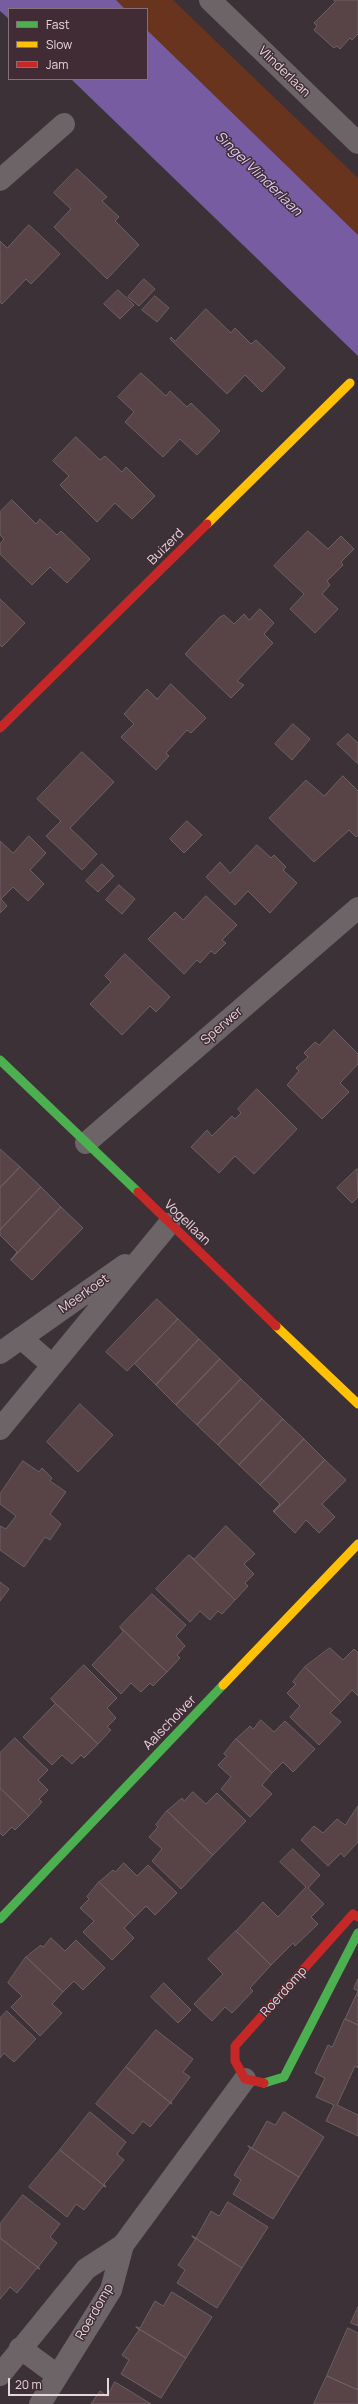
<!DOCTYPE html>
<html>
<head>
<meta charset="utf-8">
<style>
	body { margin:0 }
	#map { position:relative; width:358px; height:2404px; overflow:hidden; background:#3c3136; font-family:Manrope,sans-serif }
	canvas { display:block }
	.legend { position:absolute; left:8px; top:8px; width:140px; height:72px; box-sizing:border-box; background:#412c35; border:1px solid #837078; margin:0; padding:5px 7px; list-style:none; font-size:12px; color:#e5d7dc }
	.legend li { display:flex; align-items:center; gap:8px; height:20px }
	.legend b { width:20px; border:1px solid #837078 }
	.scale { position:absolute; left:8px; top:2378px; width:101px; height:18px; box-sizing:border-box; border:2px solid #e5d7dc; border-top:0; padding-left:5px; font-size:12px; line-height:14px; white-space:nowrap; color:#e5d7dc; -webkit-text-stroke:3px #412c35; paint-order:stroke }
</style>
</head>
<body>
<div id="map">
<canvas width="358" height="2404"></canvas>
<ul class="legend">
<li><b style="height:5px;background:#4caf50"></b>Fast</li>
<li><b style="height:5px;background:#ffc107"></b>Slow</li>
<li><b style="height:5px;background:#c62828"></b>Jam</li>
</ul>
<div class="scale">20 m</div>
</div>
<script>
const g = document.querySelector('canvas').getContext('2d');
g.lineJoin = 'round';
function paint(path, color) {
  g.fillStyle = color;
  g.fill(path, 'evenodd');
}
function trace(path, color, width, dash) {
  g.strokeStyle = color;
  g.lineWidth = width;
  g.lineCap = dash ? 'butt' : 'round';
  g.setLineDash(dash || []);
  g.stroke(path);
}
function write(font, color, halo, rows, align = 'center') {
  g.font = font + ' Manrope,sans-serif';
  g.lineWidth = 3;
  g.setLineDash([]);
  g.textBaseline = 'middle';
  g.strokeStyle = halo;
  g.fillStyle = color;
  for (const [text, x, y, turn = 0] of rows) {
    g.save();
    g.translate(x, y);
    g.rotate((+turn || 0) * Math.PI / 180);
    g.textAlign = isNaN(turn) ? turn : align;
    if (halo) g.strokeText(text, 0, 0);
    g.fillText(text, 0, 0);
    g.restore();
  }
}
paint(new Path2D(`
	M116 0H173L358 178V235L147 30V9H125Z`), '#68341e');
paint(new Path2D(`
	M0 0H116L125 9H9V19L0 11Z
	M147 30 358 235V356L71 79H147Z`), '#785ca1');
const building = new Path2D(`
	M334 0H358V34L352 40 350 38 340 49 337 46 334 48 314 30 317 26 314 23 335 2Z
	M77 169 107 197 102 201 119 217 115 221 139 245 107 279 54 227 71 209 54 193Z
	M29 225 60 254 31 284 26 279 2 304 0 302V241L7 248Z
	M144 279 155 289 139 306 128 297Z
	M118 290 134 305 120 319 104 304Z
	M155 296 169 308 157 322 142 310Z
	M206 309 231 333 235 328 251 344 256 340 285 368 262 392 245 375 227 394 170 339 171 337 175 341Z
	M141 373 166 396 170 391 187 407 191 403 220 431 197 455 180 439 163 457 125 422 134 412 118 397Z
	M76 437 100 460 105 456 122 472 126 467 155 496 132 519 115 503 97 522 60 485 69 476 53 461Z
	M12 500 36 524 40 519 57 535 61 531 90 559 67 583 50 567 32 585 0 554V544L4 539 0 535V512Z
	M308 531 328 549 341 536 354 549 341 562 343 565 327 581 330 585 322 594 338 609 315 633 290 609 304 594 274 566Z
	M0 599 25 623 2 647 0 645Z
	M260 609 274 623 264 634 273 643 237 681 244 685 231 698 185 654 220 617 224 615 234 624 244 614 249 620Z
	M171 684 206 718 191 733 187 730 166 753 169 756 156 770 121 737 134 724 124 714 147 689 157 699Z
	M293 724 310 739 292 760 275 744Z
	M348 734 358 743V764L337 744Z
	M82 752 114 782 70 828 97 854 82 870 46 836 61 821 37 799Z
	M343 776 358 791V835L356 837 349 830 314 862 269 818 306 780 324 796Z
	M187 821 202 835 184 853 170 839Z
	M29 836 46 853 30 870 44 884 28 901 13 887 1 899 7 906 0 913V841L13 853Z
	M257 845 271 858 274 855 286 867 283 870 297 883 270 913 248 891 235 905 206 877 220 862 230 873Z
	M102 864 114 876 98 892 86 881Z
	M119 885 135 899 122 914 106 900Z
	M206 896 237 925 222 940 226 943 215 954 211 951 200 963 197 960 184 974 148 939 175 912 183 920Z
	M125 954 170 997 156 1012 150 1006 122 1035 90 1004 111 982 105 976Z
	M334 1030 358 1054V1064L340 1083 349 1092 322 1119 287 1085 299 1071 296 1068 308 1057 304 1053 315 1042 319 1045Z
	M257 1089 297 1129 254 1174 235 1156 219 1173 191 1147 207 1130 212 1136 232 1116 235 1119 241 1113 238 1109Z
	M0 1149 20 1167 0 1188Z
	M20 1167 41 1187 0 1230V1188Z
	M357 1169 358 1197 352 1203 337 1188Z
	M41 1187 61 1207 11 1260 17 1252 0 1235V1230Z
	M61 1207 83 1228 32 1280 11 1260Z
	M157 1299 178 1319 127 1371 106 1352Z
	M178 1319 199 1339 156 1385 135 1364Z
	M199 1339 220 1359 176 1405 156 1385Z
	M220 1359 241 1379 197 1425 176 1405Z
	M241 1379 262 1399 218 1445 197 1425Z
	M262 1399 283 1419 239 1465 218 1445Z
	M80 1404 113 1435 78 1472 47 1442Z
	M283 1419 304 1439 260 1485 239 1465Z
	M304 1439 325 1460 274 1512 273 1511 280 1504 260 1485Z
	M325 1460 346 1480 322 1504 335 1517 319 1533 306 1520 295 1533 274 1512Z
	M23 1461 39 1472 42 1468 52 1478 50 1481 66 1492 50 1514 61 1524 50 1540 45 1537 24 1567 0 1550V1526L6 1529 16 1516 0 1504V1494Z
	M226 1526 255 1554 244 1564 254 1574 245 1583 248 1586 235 1600 189 1555 194 1559Z
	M189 1555 235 1600 222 1614 218 1611 210 1620 200 1611 190 1622 156 1589Z
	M0 1582 9 1589 0 1601Z
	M152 1594 186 1625 176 1636 185 1646 177 1655 180 1658 167 1672 120 1627Z
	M120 1627 167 1672 153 1686 150 1683 141 1692 131 1683 121 1694 92 1665 123 1632Z
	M330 1648 343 1660 354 1649 358 1653V1696L352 1690 341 1702 305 1667Z
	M84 1665 117 1698 107 1708 116 1718 107 1727 111 1730 98 1744 51 1699Z
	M305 1667 341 1702 330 1713 341 1722 319 1745 290 1717 300 1706 287 1693 296 1684 293 1682Z
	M51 1699 98 1744 84 1758 81 1755 72 1764 62 1755 52 1765 23 1737 55 1704Z
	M261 1720 274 1732 285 1721 315 1749 293 1772 283 1762 272 1773 236 1739 250 1726 253 1729Z
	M15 1738 48 1770 38 1780 48 1790 39 1799 42 1802 29 1816 0 1788V1753Z
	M236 1739 272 1773 262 1785 272 1794 250 1817 221 1789 231 1777 218 1765 227 1756 224 1754Z
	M0 1788 29 1816 15 1830 12 1827 3 1836 0 1833Z
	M193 1792 206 1804 217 1793 246 1821 213 1855 167 1811 182 1798 184 1801Z
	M358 1806V1842L344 1857 341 1853 328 1866 301 1840 314 1826 323 1833 337 1819 345 1825Z
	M167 1811 213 1855 181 1889 152 1861 162 1849 149 1837 158 1827 156 1825Z
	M293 1849 320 1875 308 1888 324 1904 311 1917 318 1924 295 1946 293 1943 271 1965 236 1931 263 1902 278 1917 306 1887 280 1862Z
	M124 1863 137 1876 148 1865 177 1893 155 1915 146 1906 135 1917 99 1882 113 1870 115 1872Z
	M99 1882 135 1917 124 1928 134 1938 112 1960 83 1932 94 1921 80 1908 89 1899 87 1897Z
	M236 1931 271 1965 250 1988 253 1991 232 2013 225 2007 212 2021 194 2004 223 1974 208 1959Z
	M51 1938 65 1951 76 1940 105 1968 83 1990 74 1981 63 1992 26 1957 41 1945 43 1947Z
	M26 1957 63 1992 52 2004 62 2013 40 2036 11 2007 22 1996 8 1983Z
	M358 1979V2025L345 2019 358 1991 354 1989Z
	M164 1983 191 2010 178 2023 151 1997Z
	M7 2011 36 2039 14 2062 4 2053 0 2058V2018Z
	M345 2019 358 2025V2068L355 2066 337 2105 358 2115V2136L326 2121 334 2105 316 2097 325 2078 315 2073 328 2045 332 2047Z
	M156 2030 193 2059 183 2072 190 2077 171 2102 172 2104 126 2067Z
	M126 2067 172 2104 170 2103 150 2127 143 2121 133 2134 96 2104Z
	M90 2112 126 2142 117 2154 124 2160 104 2184 106 2187 60 2150Z
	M284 2112 324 2137 299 2177 248 2146 252 2148 267 2121 275 2125Z
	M248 2146 299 2177 273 2219 233 2194 241 2180 234 2175 250 2149Z
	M60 2150 106 2187 103 2186 84 2210 76 2204 67 2217 29 2187Z
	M23 2195 60 2224 50 2237 57 2243 38 2267 40 2269 0 2238V2224Z
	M228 2202 268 2227 242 2268 192 2236 196 2238 211 2211 219 2216Z
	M192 2236 242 2268 217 2308 177 2283 185 2270 178 2265 195 2240Z
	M0 2238 40 2269 37 2268 17 2293 10 2287 0 2299Z
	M172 2292 212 2317 186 2358 136 2327 140 2328 155 2301 163 2306Z
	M358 2307V2326L351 2323Z
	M136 2327 186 2358 161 2398 121 2374 129 2360 122 2355 139 2330Z
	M348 2328 358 2333V2390L327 2376Z
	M327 2376 358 2390V2404H314Z
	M115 2382 151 2404H91L100 2391 107 2396Z`);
paint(building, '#584347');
trace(building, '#6c6164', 1);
trace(new Path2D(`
	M210 0 358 143
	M0 180 64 124
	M86 1143 358 908
	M21 1338 52 1365
	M0 1353 125 1265
	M0 1429 169 1224
	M20 2348 57 2375
	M0 2375 86 2269 123 2245
	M40 2404 111 2290 123 2245 245 2079`), '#6d6468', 22);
trace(new Path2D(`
	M0 1060 138 1192
	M0 1919 223 1685
	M264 2083 284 2077 358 1933`), '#4caf50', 9);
trace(new Path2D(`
	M207 524 350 383
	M276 1326 358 1404
	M223 1685 358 1544`), '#ffc107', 9);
trace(new Path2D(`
	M0 728 207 524
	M138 1192 276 1326
	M264 2083 245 2079 235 2061V2046L353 1914 358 1917`), '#c62828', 9);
write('13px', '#e5d7dc', '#412c35', [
	["Vlinderlaan",284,72,44],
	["Buizerd",166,547,-45],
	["Sperwer",222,1026,-41],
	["Vogellaan",187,1223,44],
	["Meerkoet",84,1294,-35],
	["Aalscholver",170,1723,-46],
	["Roerdomp",284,1992,-48],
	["Roerdomp",95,2312,-60]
]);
write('italic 14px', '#decff9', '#412c35', [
	["Singel Vlinderlaan",258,174,44]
]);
</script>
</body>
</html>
